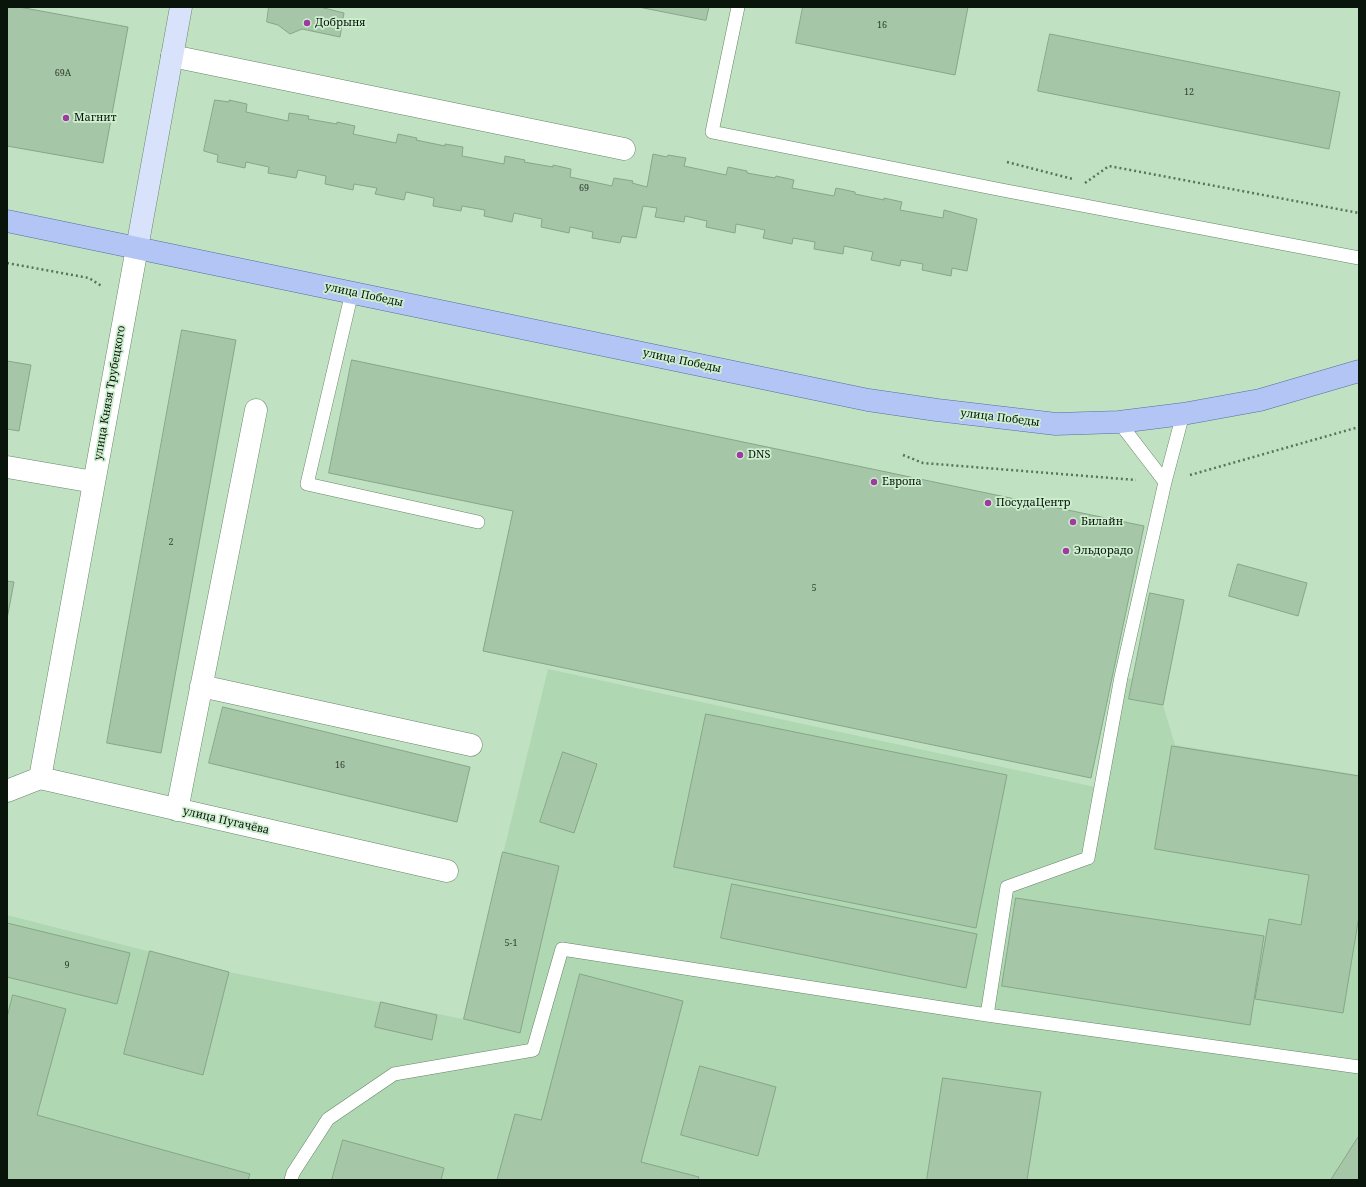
<!DOCTYPE html>
<html>
<head>
<meta charset="utf-8">
<style>
	body { margin:0 }
	#map { position:relative; width:1366px; height:1187px; overflow:hidden; background:#c0e2c2; font-family:"Noto Serif",serif }
	canvas { display:block }
	.frame { position:absolute; inset:0; border:8px solid #09140a; pointer-events:none }
</style>
</head>
<body>
<div id="map">
<canvas width="1366" height="1187"></canvas>
<div class="frame"></div>
</div>
<script>
const g = document.querySelector('canvas').getContext('2d');
g.lineJoin = 'round';
function paint(path, color) {
  g.fillStyle = color;
  g.fill(path, 'evenodd');
}
function trace(path, color, width, dash) {
  g.strokeStyle = color;
  g.lineWidth = width;
  g.lineCap = dash ? 'butt' : 'round';
  g.setLineDash(dash || []);
  g.stroke(path);
}
function write(font, color, halo, rows, align = 'center') {
  g.font = font + ' "Noto Serif",serif';
  g.lineWidth = 3.5;
  g.setLineDash([]);
  g.textBaseline = 'middle';
  g.strokeStyle = halo;
  g.fillStyle = color;
  for (const [text, x, y, turn = 0] of rows) {
    g.save();
    g.translate(x, y);
    g.rotate((+turn || 0) * Math.PI / 180);
    g.textAlign = isNaN(turn) ? turn : align;
    if (halo) g.strokeText(text, 0, 0);
    g.fillText(text, 0, 0);
    g.restore();
  }
}
paint(new Path2D(`
	M548 669 1095 787 1115 675 1133 679 1129 699 1163 705 1175 745 1359 775V1180H7V915L229 972 463 1019Z`), '#afd7b1');
const building = new Path2D(`
	M7 7H19L128 27 103 163 7 146Z
	M269 7H320L344 13 340 37 302 29 290 34 278 25 267 22Z
	M639 7H709L706 20Z
	M803 7H968L955 75 796 43Z
	M1050 34 1340 92 1329 149 1038 91Z
	M215 100 229 102V100L247 104 246 112 288 121 289 113 309 116 308 119 337 124V122L355 126 353 134 396 143 398 134 417 138 416 140 445 146V144L463 147 462 156 504 164 505 156 525 160 524 162 553 167V165L571 169 570 177 612 186 614 178 633 181 632 183 647 187 653 154 667 157 668 155 686 158 684 166 726 175 728 167 747 171V173L775 178 776 176 794 180 792 188 834 196 836 188 855 192V194L884 200V198L902 202 900 210 943 218 944 210 977 219 967 271 952 268 951 276 922 270 923 264 901 260 900 266 871 260 873 252 844 246 843 254 814 249 815 242 793 238 792 244 763 238 765 230 736 224 735 233 706 227 707 221 685 216 684 222 655 217 657 208 643 206 636 238 622 236 620 243 592 238 593 232 570 227 569 233 541 227 542 219 514 213 512 222 484 216 485 210 462 206 461 211 433 206 434 198 406 192 404 200 375 194 377 188 354 184 353 190 325 184 326 176 298 170 296 178 268 173 269 167 246 162 245 168 217 162 218 155 204 151Z
	M182 330 236 340 161 753 107 743Z
	M352 360 1144 526 1091 778 483 651 513 511 329 473Z
	M7 361 31 365 19 431 7 429Z
	M1238 564 1307 583 1298 616 1229 596Z
	M7 581 14 582 7 619Z
	M1150 593 1184 600 1163 705 1129 699Z
	M223 707 470 767 457 822 209 763Z
	M706 714 1007 775 976 928 674 867Z
	M1172 746 1359 776V916L1343 1013 1255 999 1269 919 1301 925 1309 875 1155 849Z
	M563 752 597 764 574 833 540 822Z
	M503 852 559 866 520 1033 464 1019Z
	M732 884 977 934 966 988 721 938Z
	M1016 898 1264 936 1250 1025 1002 986Z
	M7 923 130 953 117 1004 7 977Z
	M150 951 229 972 203 1075 124 1054Z
	M580 974 683 1001 641 1162 699 1177 698 1180H497L515 1114 541 1120Z
	M13 995 66 1009 37 1115 250 1174 248 1180H7V1018Z
	M381 1002 437 1015 432 1040 375 1027Z
	M700 1066 776 1087 758 1156 681 1135Z
	M943 1078 1041 1092 1027 1180H927Z
	M1359 1136V1180H1331Z
	M343 1140 444 1168 441 1180H332Z`);
paint(building, '#a5c6a7');
trace(building, '#86a688', 1);
const lane = new Path2D(`
	M738 7 712 132 1002 190 1359 258
	M352 292 307 484 478 522
	M1183 414 1165 482 1121 677 1088 858 1007 887 987 1015 1359 1067
	M1119 422 1165 482
	M291 1180 293 1173 328 1119 394 1074 533 1050 562 949 987 1015`);
const street = new Path2D(`
	M172 56 624 149
	M7 467 94 482
	M201 686 471 745
	M40 778 137 248
	M7 791 40 778 447 871
	M177 810 256 410`);
const secondary = new Path2D(`
	M137 248 181 7`);
const primary = new Path2D(`
	M7 221 868 400 937 410 1056 424 1119 422 1183 414 1260 400 1359 371`);
trace(lane, '#668568', 14);
trace(street, '#668568', 23);
trace(secondary, '#668568', 23);
trace(primary, '#556e9e', 23);
trace(new Path2D(`
	M1007 162 1073 179
	M1085 183 1109 166 1359 213
	M7 263 89 278 103 287
	M903 455 923 463 1136 480
	M1190 475 1359 427`), '#5c725e', 2.5, [2, 3]);
trace(lane, '#fff', 13);
trace(street, '#fff', 22);
trace(secondary, '#d8e2fa', 22);
trace(primary, '#b2c5f4', 22);
for (const [x, y, r, color] of [
	[307,23,4,"#9e3ba1"],
	[66,118,4,"#9e3ba1"],
	[740,455,4,"#9e3ba1"],
	[874,482,4,"#9e3ba1"],
	[988,503,4,"#9e3ba1"],
	[1073,522,4,"#9e3ba1"],
	[1066,551,4,"#9e3ba1"]
]) {
  const dot = new Path2D();
  dot.arc(x, y, r, 0, 2 * Math.PI);
  g.fillStyle = color;
  g.fill(dot);
  trace(dot, '#cdefcf', 1.5);
}
write('9px', '#304031', null, [
	["16",882,25],
	["69А",63,73],
	["12",1189,92],
	["69",584,188],
	["2",171,542],
	["5",814,588],
	["16",340,765],
	["5-1",511,943],
	["9",67,965]
]);
write('11px', '#09140a', '#cdefcf', [
	["Добрыня",315,23],
	["Магнит",74,118],
	["DNS",748,455],
	["Европа",882,482],
	["ПосудаЦентр",996,503],
	["Билайн",1081,522],
	["Эльдорадо",1074,551]
], 'left');
write('11px', '#09140a', '#cdefcf', [
	["улица Победы",364,295,12],
	["улица Победы",682,361,12],
	["улица Князя Трубецкого",110,393,-80],
	["улица Победы",1000,418,7],
	["улица Пугачёва",226,821,13]
]);
</script>
</body>
</html>
